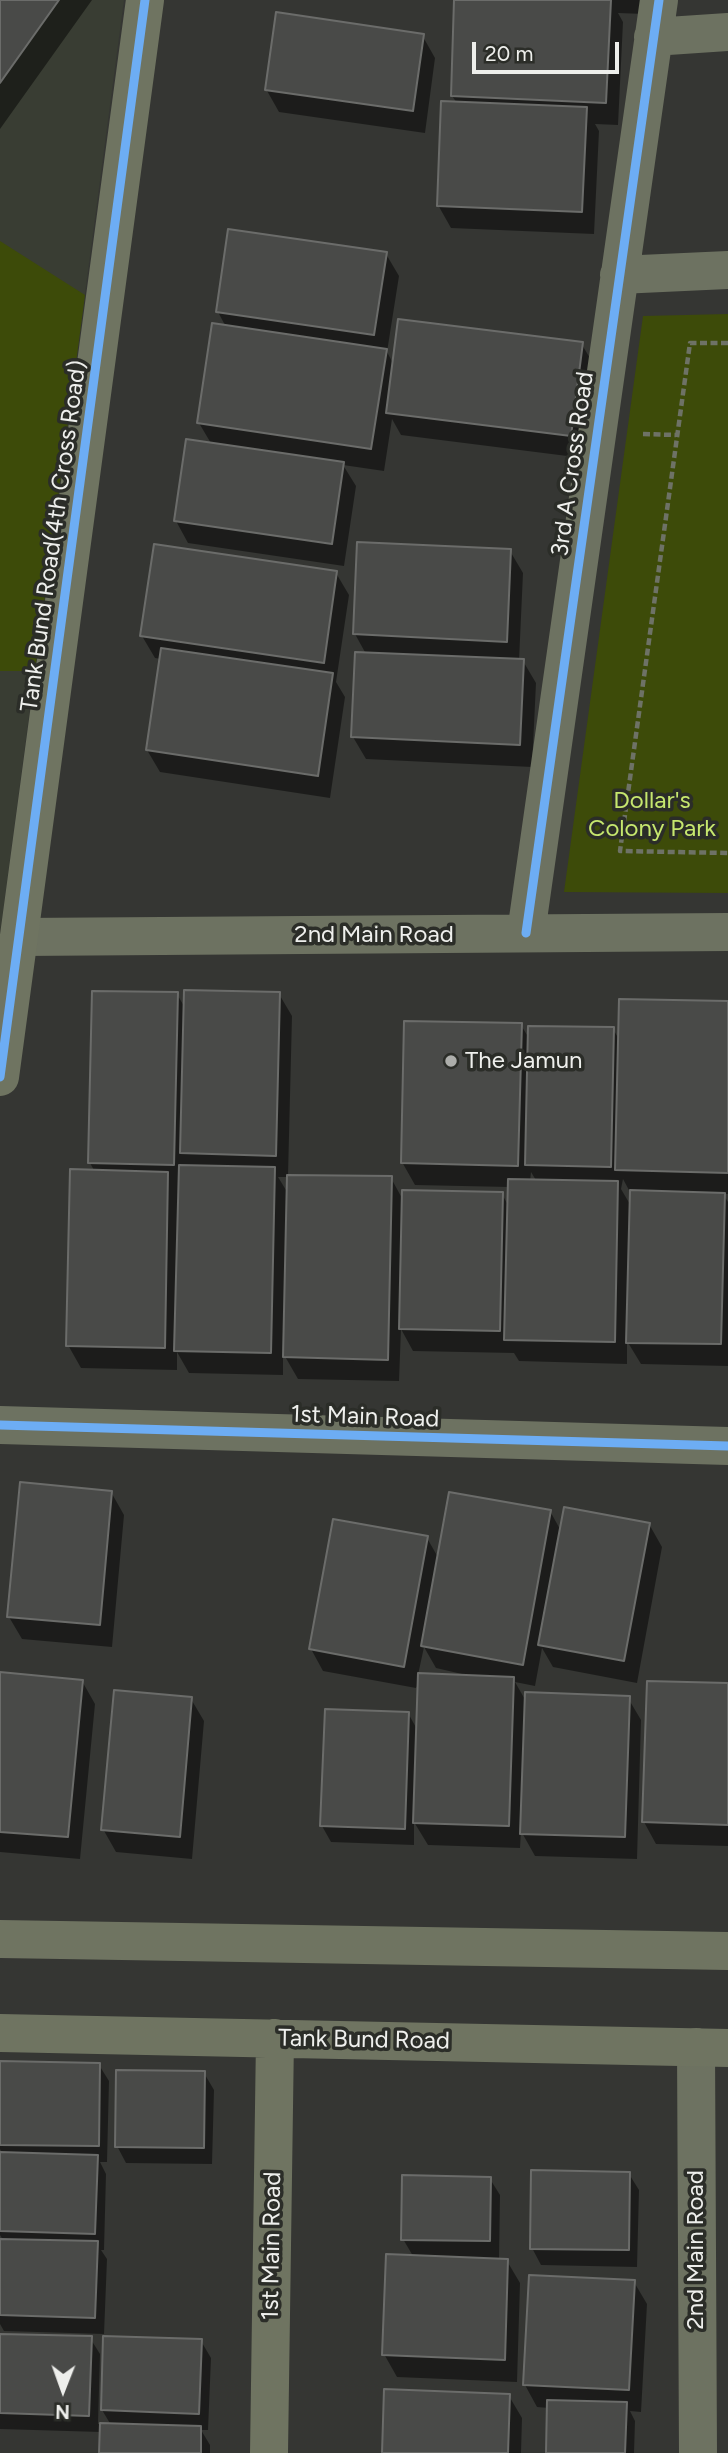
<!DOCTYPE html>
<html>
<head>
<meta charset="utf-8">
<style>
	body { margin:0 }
	#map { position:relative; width:728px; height:2453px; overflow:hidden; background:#353633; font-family:Figtree,sans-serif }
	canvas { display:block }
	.north { position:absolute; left:28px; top:2355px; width:70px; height:70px; -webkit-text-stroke:5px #2b2d28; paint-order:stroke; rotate:181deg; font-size:19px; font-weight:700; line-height:28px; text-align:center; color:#eeefec }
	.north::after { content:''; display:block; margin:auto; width:24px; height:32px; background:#eeefec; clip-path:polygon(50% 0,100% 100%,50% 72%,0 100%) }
	.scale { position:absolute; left:472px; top:42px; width:147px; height:32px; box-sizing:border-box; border:4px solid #eeefec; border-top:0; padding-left:9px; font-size:21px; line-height:24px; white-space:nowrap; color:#eeefec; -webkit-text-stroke:5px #2b2d28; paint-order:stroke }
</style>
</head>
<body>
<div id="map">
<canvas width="728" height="2453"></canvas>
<div class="north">N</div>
<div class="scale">20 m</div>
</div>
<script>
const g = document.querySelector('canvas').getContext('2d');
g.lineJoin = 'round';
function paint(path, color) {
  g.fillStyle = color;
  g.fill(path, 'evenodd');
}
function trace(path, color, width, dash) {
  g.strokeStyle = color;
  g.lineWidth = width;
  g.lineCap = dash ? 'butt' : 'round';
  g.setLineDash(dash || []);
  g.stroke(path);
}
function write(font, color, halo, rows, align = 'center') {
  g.font = font + ' Figtree,sans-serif';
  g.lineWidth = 7;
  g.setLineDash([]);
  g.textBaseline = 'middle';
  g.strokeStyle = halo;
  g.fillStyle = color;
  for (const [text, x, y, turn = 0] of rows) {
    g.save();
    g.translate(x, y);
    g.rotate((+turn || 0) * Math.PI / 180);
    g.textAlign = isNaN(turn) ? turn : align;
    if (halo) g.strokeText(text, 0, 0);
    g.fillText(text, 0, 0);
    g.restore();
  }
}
paint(new Path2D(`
	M0 0H124L0 934Z`), '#393d33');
paint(new Path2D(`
	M0 241 85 295 35 671H0Z
	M728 314V893L564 892 643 316Z`), '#3d4b09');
paint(new Path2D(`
	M0 0H92L0 129Z
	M456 0H645L644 14 618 13 623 22 618 125 595 124 599 131 594 234 451 228 438 205 457 103 452 96Z
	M422 35 435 58 425 133 279 112 266 89Z
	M386 254 399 276 387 352 394 365 581 343 594 365 583 458 401 435 392 419 384 471 343 465 356 486 344 566 188 543 176 521 212 445 199 423 226 327 218 312Z
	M510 551 523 573 519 661H523L536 683 532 767 366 759 353 737 366 654 355 634Z
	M336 573 349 595 336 682 345 697 330 798 160 772 147 750 161 659 155 658 142 636Z
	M177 994 185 1008 279 994 292 1016 288 1176 391 1178 403 1200 502 1194 509 1207V1187L415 1185 402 1162 521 1025 530 1040 613 1029 620 1041 728 1003V1194H723L728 1202V1366L641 1364 627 1341V1364L519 1361 514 1353 413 1351 401 1329 399 1381 298 1379 283 1353V1375L189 1373 177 1352V1370L81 1368 68 1345 95 1172 90 1163ZM531 1172 537 1182H530ZM278 1177H289V1195ZM623 1179 630 1192 631 1206 621 1189Z
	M111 1492 124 1515 112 1647 22 1639 9 1617Z
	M550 1511 561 1531 649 1524 662 1547 637 1683 553 1667 542 1648 535 1686 515 1682 527 1703 628 1698 641 1720 637 1859 535 1856 521 1831 520 1848 428 1845 414 1822V1845L331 1842 322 1826 408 1713 418 1731 420 1681 416 1688 323 1671 311 1649 427 1538 439 1559ZM424 1647 436 1668 475 1677 418 1675Z
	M0 1674 82 1681 95 1704 80 1859 0 1852Z
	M728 1685V1846L656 1844 644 1822Z
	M191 1699 204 1721 192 1859 116 1852 103 1829Z
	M0 2063 99 2065 109 2081 107 2162H100L106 2174 104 2250H101L107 2259 104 2334 4 2331 0 2324V2240H3L0 2235V2158L3 2154 0 2149Z
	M204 2073 214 2090 212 2164 126 2163 117 2146Z
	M629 2174 639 2190 637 2267 541 2265 532 2248Z
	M490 2179 500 2195 499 2260 507 2261 520 2283 517 2382 397 2377 384 2354 413 2256 403 2239Z
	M634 2282 647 2304 641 2412 630 2411 635 2421 634 2453H547L549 2408 537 2407 525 2385Z
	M0 2335 90 2338 100 2354 98 2424 111 2425 102 2410 201 2341 211 2358 208 2430H201L210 2445V2453H100L101 2432 0 2429Z
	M509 2396 522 2418 521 2453H384Z`), '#0007');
const building = new Path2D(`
	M0 0H59L0 83Z
	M454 0H611L606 103 451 96Z
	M276 12 424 34 413 111 265 90Z
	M441 101 587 107 582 212 437 206Z
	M228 229 387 252 374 335 216 312Z
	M398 319 583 342 571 436 386 413Z
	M212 323 387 349 371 449 197 423Z
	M186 439 344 462 332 544 174 521Z
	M357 542 511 549 507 642 353 634Z
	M154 544 337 571 324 663 140 636Z
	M161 648 333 673 318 776 146 750Z
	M355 652 524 659 520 745 351 737Z
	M184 990 280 992 276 1156 180 1153Z
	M92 991 178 992 174 1165 88 1163Z
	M619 999 728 1001V1173L615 1170Z
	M404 1021 522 1023 518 1166 401 1163Z
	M528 1026 614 1027 611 1167 525 1165Z
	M179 1165 275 1167 271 1353 174 1351Z
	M70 1169 168 1172 165 1348 66 1346Z
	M287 1175 392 1176 388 1360 283 1357Z
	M508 1179 618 1181 615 1342 504 1340Z
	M402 1190 503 1192 500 1331 399 1329Z
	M630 1190 725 1193 721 1344 626 1343Z
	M20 1482 112 1491 100 1625 7 1617Z
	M449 1492 551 1510 523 1665 421 1646Z
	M564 1507 650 1523 624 1661 538 1645Z
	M333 1519 428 1536 404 1667 309 1649Z
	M0 1672 83 1680 68 1837 0 1832Z
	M418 1673 514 1677 509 1826 413 1823Z
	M647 1681 728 1683V1825L642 1822Z
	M114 1690 192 1697 180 1837 101 1830Z
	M525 1692 630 1696 625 1837 520 1834Z
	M325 1709 409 1712 405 1829 320 1826Z
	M0 2061 100 2063 99 2146 0 2145Z
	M116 2070 205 2071 204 2148 115 2147Z
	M0 2152 98 2155 95 2234 0 2231Z
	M531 2170 630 2172 629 2250 530 2249Z
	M402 2175 491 2177 490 2241 401 2240Z
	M0 2239 98 2241 95 2318 0 2315Z
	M386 2254 508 2259 505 2360 382 2355Z
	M529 2275 635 2280 629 2390 523 2385Z
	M0 2334 92 2336 89 2416 0 2413Z
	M103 2336 202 2339 199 2414 101 2410Z
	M384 2389 510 2394 508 2453H382Z
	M547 2400 627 2402 625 2453H546Z
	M100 2423 201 2426V2453H99Z`);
paint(building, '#494a48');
trace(building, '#6b6c6a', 2);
trace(new Path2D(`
	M728 343H690L620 851 728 853
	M643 434 676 435`), '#6e7266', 4.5, [7, 3.5]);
trace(new Path2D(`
	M653 37 728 32
	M619 275 728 270
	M526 933 659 0
	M20 937 728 932
	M0 1425 728 1446
	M696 2047 698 2453`), '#6d7261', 38);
trace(new Path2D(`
	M0 1077 145 0
	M0 1939 728 1951
	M0 2033 728 2048
	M269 2453 275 2038`), '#6f7461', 38);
trace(new Path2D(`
	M526 933 659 0
	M0 1077 145 0
	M0 1425 728 1446`), '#6dadf4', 9);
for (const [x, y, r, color] of [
	[451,1061,7,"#adaeab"]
]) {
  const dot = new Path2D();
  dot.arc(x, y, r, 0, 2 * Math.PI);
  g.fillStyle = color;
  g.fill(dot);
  trace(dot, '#2b2d28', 2.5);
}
write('24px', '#eeefec', '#2b2d28', [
	["3rd A Cross Road",573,464,-82],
	["Tank Bund Road(4th Cross Road)",54,536,-82],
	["2nd Main Road",374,935],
	["1st Main Road",365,1417,2],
	["Tank Bund Road",364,2040,1],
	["1st Main Road",272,2246,-89],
	["2nd Main Road",696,2250,-90]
]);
write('24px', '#c6e76e', '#2b2d28', [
	["Dollar's",652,801],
	["Colony Park",652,829]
]);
write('24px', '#eeefec', '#2b2d28', [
	["The Jamun",465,1061]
], 'left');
</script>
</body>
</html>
